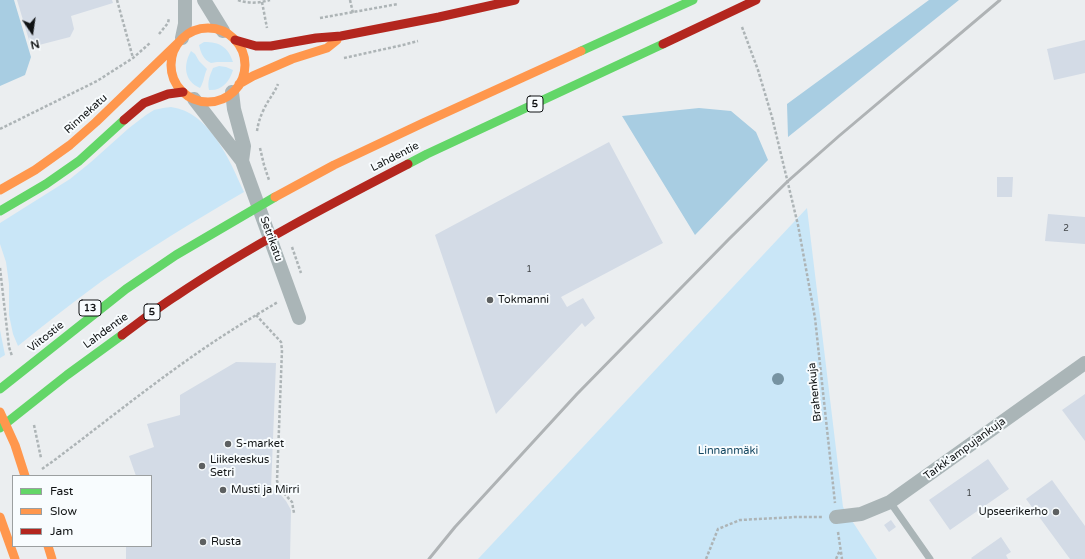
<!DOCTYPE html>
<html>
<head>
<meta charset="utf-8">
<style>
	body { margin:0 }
	#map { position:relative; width:1085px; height:559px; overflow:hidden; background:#ebeef0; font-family:"Varela Round",sans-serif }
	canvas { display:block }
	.legend { position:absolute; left:12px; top:475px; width:140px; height:72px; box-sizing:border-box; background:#f8fcfe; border:1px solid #9b9fa0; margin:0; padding:5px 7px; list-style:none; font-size:12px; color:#101314 }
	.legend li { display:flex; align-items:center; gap:8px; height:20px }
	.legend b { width:20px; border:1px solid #9b9fa0 }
	.north { position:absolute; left:12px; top:12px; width:40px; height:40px; -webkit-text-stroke:3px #f8fcfe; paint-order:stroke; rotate:167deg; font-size:11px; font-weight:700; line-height:16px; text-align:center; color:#101314 }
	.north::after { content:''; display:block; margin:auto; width:14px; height:18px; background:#101314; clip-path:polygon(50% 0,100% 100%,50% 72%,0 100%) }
</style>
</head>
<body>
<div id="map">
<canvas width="1085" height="559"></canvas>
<ul class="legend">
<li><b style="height:5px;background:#63d668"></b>Fast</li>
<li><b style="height:5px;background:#ff974d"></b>Slow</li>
<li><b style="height:5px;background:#b3261e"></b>Jam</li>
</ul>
<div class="north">N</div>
</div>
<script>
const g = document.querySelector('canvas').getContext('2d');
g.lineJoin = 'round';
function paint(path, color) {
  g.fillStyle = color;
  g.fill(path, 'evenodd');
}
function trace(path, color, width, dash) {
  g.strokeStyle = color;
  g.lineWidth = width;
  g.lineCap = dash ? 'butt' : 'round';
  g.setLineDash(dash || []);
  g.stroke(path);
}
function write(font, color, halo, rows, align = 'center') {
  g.font = font + ' "Varela Round",sans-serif';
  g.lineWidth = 4;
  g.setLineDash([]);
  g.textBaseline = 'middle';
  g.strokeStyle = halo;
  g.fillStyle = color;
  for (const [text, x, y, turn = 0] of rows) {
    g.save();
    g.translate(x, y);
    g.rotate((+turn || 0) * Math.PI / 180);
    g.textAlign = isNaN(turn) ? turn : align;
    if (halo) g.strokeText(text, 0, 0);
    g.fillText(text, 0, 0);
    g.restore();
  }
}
paint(new Path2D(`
	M204 42C220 42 228 47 233 62H217L211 63C203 59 201 53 199 45Z
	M191 51 195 54 199 61 207 69C204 75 204 82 200 88 184 81 183 65 191 51Z
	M219 66 226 67 233 70C230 81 222 91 209 90 207 82 210 75 213 68Z
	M171 107C210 112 230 161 244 192 196 220 148 249 102 281 73 302 45 324 18 346L13 334 9 315V284L6 262 0 244V223L70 179 91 162 129 128 146 115 154 110 163 108Z
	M807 208 843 507 877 559H478Z
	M0 330 5 355 0 358Z`), '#c9e6f7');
paint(new Path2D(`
	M0 0H14L31 57 25 75 0 86Z
	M929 0H959L788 137 787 104Z
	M699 108 731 111 756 132 768 160 695 235 622 116Z`), '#a8cde2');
paint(new Path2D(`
	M17 0H112L113 3 71 16 74 29 70 37 39 45 29 40Z
	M1085 40V73L1054 80 1047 49Z
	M609 142 663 243 561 297 567 307 583 298 595 318 585 327 582 323 496 414 435 235Z
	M997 177H1013L1012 197H997Z
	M1048 214 1085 217V244L1045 241Z
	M236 362 276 363 271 489 280 494 286 501 291 510 290 559H126V546H151V476H136L129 456 154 447 147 424 180 415V395Z
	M1085 394V441L1062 410Z
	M988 459 1009 489 950 530 929 500Z
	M1052 480 1085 526V559H1070L1026 499Z
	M891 520 896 527 889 532 884 525Z
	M1001 537 1011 552 1006 555 1008 559H972L971 558Z`), '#d3dbe6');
trace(new Path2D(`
	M117 0 133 58
	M238 0C248 4 260 3 270 0
	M350 0 353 13
	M262 2 267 28
	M320 18 398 4
	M742 27 758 70 772 117 798 225 815 318 835 503
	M159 34 168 23 169 18
	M344 58 403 45 418 41
	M0 129 97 81 133 58 150 43
	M257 131C258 124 260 117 264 109 268 100 274 94 278 84
	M260 148 264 165 269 180
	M292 247 301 273
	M0 268 9 347 12 356
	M256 315 281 342 282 350 277 481 282 491 292 502 294 513
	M34 425 41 458
	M42 469 56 459C101 425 146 389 193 356 220 337 249 319 278 302
	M838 532 842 559
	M706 559 718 529 740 520 796 517H822
	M836 559 840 550`), '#adb4b6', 2.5, [3, 2]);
trace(new Path2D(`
	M890 502 930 559`), '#aab5b7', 7);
trace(new Path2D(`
	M204 0 223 31
	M182 38 185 24V0
	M232 92 234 109 244 146 242 161
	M194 99 242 161 299 318
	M836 517 861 514 890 502 1085 363`), '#aab5b7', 14);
trace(new Path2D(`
	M581 51 693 0
	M408 164 427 154 663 44
	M0 211 46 184 79 161 124 120
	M0 389 126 289 176 255 275 197
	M0 428 67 375 122 335`), '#63d668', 9);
trace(new Path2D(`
	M171 65a37 37 0 1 1 74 0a37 37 0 1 1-74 0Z
	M239 84 253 76 292 59 327 48 337 40
	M0 190 35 170 70 145 96 122 179 42
	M275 197 334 165 423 123 581 51
	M0 412 15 445 25 476
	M0 517 15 559
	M48 546 52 559`), '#ff974d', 9);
trace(new Path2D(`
	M235 40 256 46H271L316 38 341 36 439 17 515 0
	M663 44 756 0
	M124 120 144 103 168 94 183 92
	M122 335C140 322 157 308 176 296 250 246 329 205 408 164`), '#b3261e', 9);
trace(new Path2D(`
	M429 559 455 527 577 394 729 239 788 181 839 136 1000 0`), '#afb3b5', 3);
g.fillStyle = '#7693a2';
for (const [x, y] of [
	[778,379]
]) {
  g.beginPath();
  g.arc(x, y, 6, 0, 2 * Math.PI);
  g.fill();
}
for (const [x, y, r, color] of [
	[490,300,4,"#5d6061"],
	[228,444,4,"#5d6061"],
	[202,466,4,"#5d6061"],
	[223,490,4,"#5d6061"],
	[1056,512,4,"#5d6061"],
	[203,542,4,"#5d6061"]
]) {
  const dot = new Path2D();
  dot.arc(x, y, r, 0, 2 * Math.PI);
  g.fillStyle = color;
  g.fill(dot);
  trace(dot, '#f8fcfe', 1.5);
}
write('9px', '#414548', null, [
	["2",1066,229],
	["1",529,270],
	["1",969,494]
]);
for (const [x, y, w] of [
	[535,104,16],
	[90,308,22],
	[152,312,16]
]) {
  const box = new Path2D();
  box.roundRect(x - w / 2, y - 8, w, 16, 3);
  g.fillStyle = '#f8fcfe';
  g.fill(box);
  trace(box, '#101314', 1);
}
write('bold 10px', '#101314', null, [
	["5",535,104],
	["13",90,308],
	["5",152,312]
]);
write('11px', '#101314', '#f8fcfe', [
	["Rinnekatu",86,114,-42],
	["Lahdentie",395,157,-27],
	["Setrikatu",271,239,70],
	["Lahdentie",106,331,-36],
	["Viitostie",46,337,-38],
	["Brahenkuja",815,392,-96],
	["Tarkk'ampujankuja",965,449,-36]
]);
write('11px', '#101314', '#f8fcfe', [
	["Tokmanni",498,300],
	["S-market",236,444],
	["Liikekeskus",210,460],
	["Setri",210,473],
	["Musti ja Mirri",231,490],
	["Upseerikerho",1048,512,"right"],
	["Rusta",211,542]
], 'left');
write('11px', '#164963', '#f8fcfe', [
	["Linnanmäki",728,451]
]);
</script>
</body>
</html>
